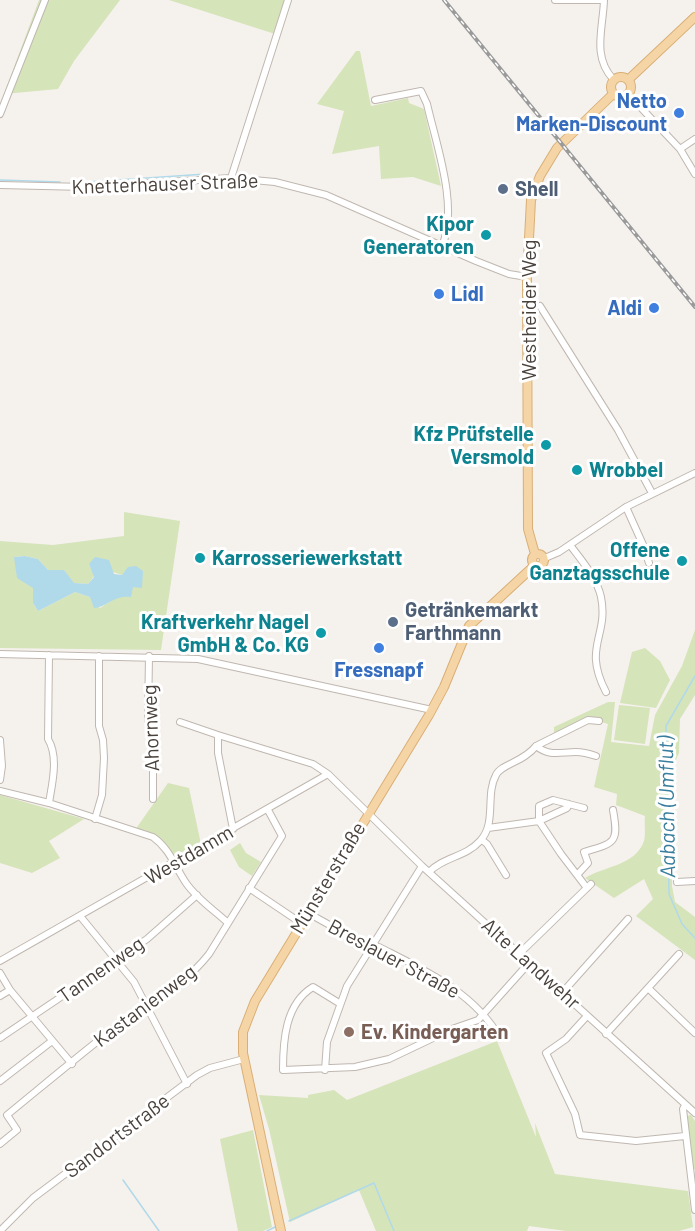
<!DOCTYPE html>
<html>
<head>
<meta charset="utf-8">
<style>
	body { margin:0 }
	canvas { display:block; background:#f5f1ed }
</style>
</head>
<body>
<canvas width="695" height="1231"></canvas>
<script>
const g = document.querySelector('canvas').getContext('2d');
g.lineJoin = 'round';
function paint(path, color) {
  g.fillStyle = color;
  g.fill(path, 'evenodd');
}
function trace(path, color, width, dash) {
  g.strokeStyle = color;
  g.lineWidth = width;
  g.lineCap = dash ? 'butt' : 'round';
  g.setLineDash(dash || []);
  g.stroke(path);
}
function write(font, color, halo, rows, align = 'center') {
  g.font = font + ' Barlow,sans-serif';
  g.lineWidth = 6;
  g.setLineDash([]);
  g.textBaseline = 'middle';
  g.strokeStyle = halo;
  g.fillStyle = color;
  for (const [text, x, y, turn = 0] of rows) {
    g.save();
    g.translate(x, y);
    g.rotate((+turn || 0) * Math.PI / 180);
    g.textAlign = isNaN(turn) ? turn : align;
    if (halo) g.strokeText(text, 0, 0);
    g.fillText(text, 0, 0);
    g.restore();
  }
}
paint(new Path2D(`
	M39 0H120L74 61 58 89 4 94Z
	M169 0H285L275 34Z
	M356 51H360L371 106 408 98 409 103 424 109 441 186 413 177 381 179 379 146 332 154 344 111 317 104Z
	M124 512 180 521 161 650 0 648V541L53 545 124 536ZM25 556 38 559 48 570H64L73 583 88 584 94 576 89 564 122 575 129 567H136L119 596 100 608 90 597 75 592 38 611 33 603 34 588 26 583 14 557Z
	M695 630V695L680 719 679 753 674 764 672 886 675 902 695 917V960L636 916 653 899 644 879 614 898 585 878C604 866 635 866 644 841 646 834 644 823 645 816L616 805 617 794 594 787 608 724 588 718 554 733V727L608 702H615L611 742 649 746 655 715 682 666Z
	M645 648 660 661 670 680 656 708 620 703 632 652Z
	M619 705 650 708 645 744 614 740Z
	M168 783 189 788 201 844 180 856 174 855C163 842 153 832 135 830Z
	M0 795 84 819 49 841 60 858 32 873 0 863Z
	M240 843 246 853 261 862 252 876 239 867 230 850Z
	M497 1041 536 1137 535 1123 555 1174 688 1191 693 1227 679 1231H566L529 1226 527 1231H376L359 1190 290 1222 269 1129 259 1095 308 1098V1095L334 1090 347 1100Z
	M691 1115 695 1121V1169H692L687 1116Z
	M253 1130 272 1227 263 1231H238L220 1139Z`), '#d6e4ba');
paint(new Path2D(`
	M25 556 38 559 48 570H64L74 583 88 584 94 577 89 564 95 557 109 560 114 574 122 575 128 567 136 566 143 571 142 588 133 587 131 597C113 595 108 607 94 608L90 597 75 592 38 611 33 603V588L17 578 14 557Z`), '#b0d9ea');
trace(new Path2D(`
	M0 180 60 182
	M88 182 206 174
	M695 676 666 726 669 894 682 924 695 938
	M123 1180 159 1231
	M289 1221 374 1183 394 1231
	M267 1231 275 1227`), '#b0d9ea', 1.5);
const minor = new Path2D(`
	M555 0H603
	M604 0C603 29 592 56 613 79
	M628 94 680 149 695 174
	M375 100 421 91 427 104C436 144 459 207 442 246
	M0 114 45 0
	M680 149 695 139
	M231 178 288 0
	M0 185 86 187 231 178 275 182 326 195 476 261 509 274 527 277
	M540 306 618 430 652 493
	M626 507 644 547 649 563
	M570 545C582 561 597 578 601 597 609 637 582 646 606 692
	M545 558 559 552 626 507 695 473
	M0 654 198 659 432 710
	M149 656 148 718 153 740V799
	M180 722 218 735
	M0 740 2 766 0 780
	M536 746 588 720 599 721
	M0 791 49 803 153 837C170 849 175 867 186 883 197 899 214 910 228 923
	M49 803C52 784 59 757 48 739L49 655
	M569 804 567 808 539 821V806L553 800 584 808
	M95 819 102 795 104 758 103 740 99 726V656
	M488 828 539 821 561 854 587 888
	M233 829 218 753V735L313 764 328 774
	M482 840 487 844 506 875
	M429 872C443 857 466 857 480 841 497 823 485 795 496 775 501 764 524 762 536 746 550 757 560 752 576 752 582 752 590 754 596 756
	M577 875 588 863 584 852C615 843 619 843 613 810
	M677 882 695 881
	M249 888 301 923
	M308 913 371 948 379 947C424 970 474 992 500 1038
	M80 916 134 982 187 1084
	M519 954 591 884
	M0 961 328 774 422 866 695 1113
	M0 973 10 990 72 1064
	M648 988 695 1033
	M562 993 628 919
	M0 996 10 990
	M339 1003 313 987C285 1004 283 1041 283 1070L355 1067 389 1059 452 1029 478 1020 529 963
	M587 1016 566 1039 546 1053 575 1114 580 1135 636 1141 685 1136
	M606 1034 679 954
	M0 1038 147 939 197 895
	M325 1070 327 1042 347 986 422 866
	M0 1081 52 1041
	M685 1105 683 1109 695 1210
	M0 1144 17 1130 7 1115C45 1084 83 1052 122 1022 155 997 182 988 209 954L282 836 268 810
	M0 1231 33 1198 197 1075 210 1068 244 1059`);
const major = new Path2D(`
	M611 87a10 10 0 1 1 20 0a10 10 0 1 1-20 0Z
	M628 80 695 17
	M532 560a6 6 0 1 1 12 0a6 6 0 1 1-12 0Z
	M535 554 528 529 527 277 531 200 540 176 557 148 613 94
	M281 1231 243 1053V1032L255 1001 429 715 444 687 469 626 535 565`);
trace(minor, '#c0b8b0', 8);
trace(major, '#d9af76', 10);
trace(minor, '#fff', 6);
trace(major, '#f5d5a6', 8);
const rail = new Path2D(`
	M444 0 695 307`);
trace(rail, '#9a9a9a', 4);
trace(rail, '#fff', 1.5, [4.5]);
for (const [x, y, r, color] of [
	[679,113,6,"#3f7fe0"],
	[503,189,6,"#5c6f8a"],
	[486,235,6,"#0f9aa8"],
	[439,294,6,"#3f7fe0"],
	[654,308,6,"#3f7fe0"],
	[546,445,6,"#0f9aa8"],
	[577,470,6,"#0f9aa8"],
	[200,558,6,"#0f9aa8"],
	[682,561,6,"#0f9aa8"],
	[393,622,6,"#5c6f8a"],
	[321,633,6,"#0f9aa8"],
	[379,648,6,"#3f7fe0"],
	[349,1032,6,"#8d6e63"]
]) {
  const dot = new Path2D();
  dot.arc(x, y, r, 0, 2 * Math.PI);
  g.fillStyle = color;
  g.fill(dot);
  trace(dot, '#fff', 2);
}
write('bold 20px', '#366cbe', '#fff', [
	["Netto",667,101],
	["Marken-Discount",667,124],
	["Lidl",451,294,"left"],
	["Aldi",642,308],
	["Fressnapf",379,670,"center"]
], 'right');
write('20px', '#49413b', '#fff', [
	["Knetterhauser Straße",165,184,-2],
	["Westheider Weg",529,310,-90],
	["Ahornweg",151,728,-92],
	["Westdamm",189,855,-30],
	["Münsterstraße",328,878,-59],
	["Breslauer Straße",394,959,28],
	["Alte Landwehr",531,964,42],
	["Tannenweg",101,970,-35],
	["Kastanienweg",145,1006,-37],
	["Sandortstraße",117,1136,-37]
]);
write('bold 20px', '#4e5e75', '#fff', [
	["Shell",515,189],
	["Getränkemarkt",405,610],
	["Farthmann",405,633]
], 'left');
write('bold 20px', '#0d838f', '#fff', [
	["Kipor",474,224],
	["Generatoren",474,247],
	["Kfz Prüfstelle",534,434],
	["Versmold",534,457],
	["Wrobbel",589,470,"left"],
	["Offene",670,550],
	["Ganztagsschule",670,573],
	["Karrosseriewerkstatt",212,558,"left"],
	["Kraftverkehr Nagel",309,622],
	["GmbH & Co. KG",309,645]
], 'right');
write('bold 20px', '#785e54', '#fff', [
	["Ev. Kindergarten",361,1032]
], 'left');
write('italic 21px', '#397e9c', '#fff', [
	["Aabach (Umflut)",667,807,-91]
]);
</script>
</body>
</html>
